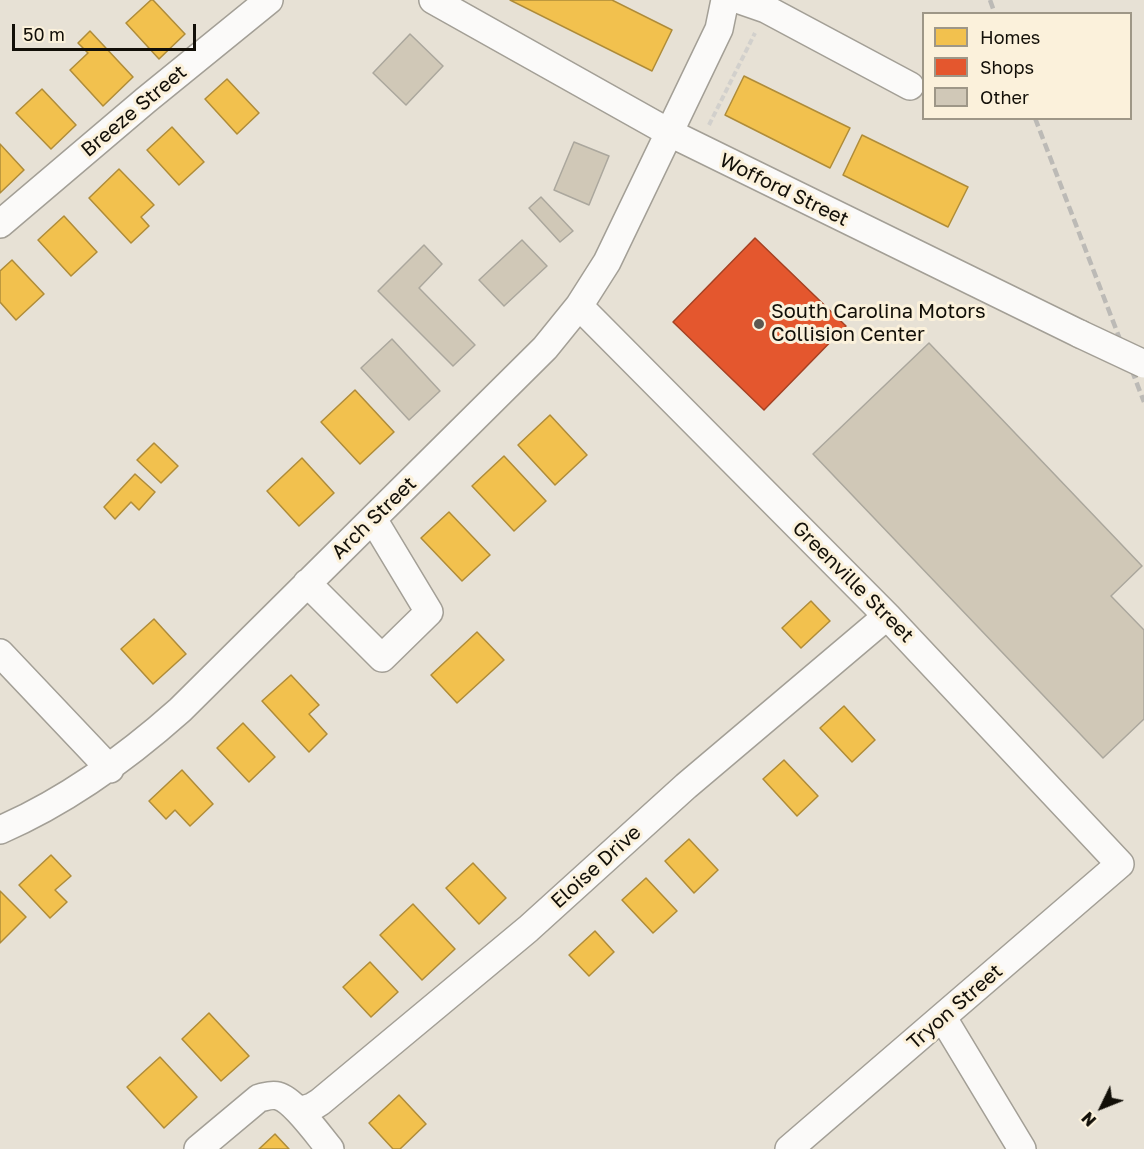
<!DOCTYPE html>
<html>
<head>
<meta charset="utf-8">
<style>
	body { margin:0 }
	#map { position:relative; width:1144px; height:1149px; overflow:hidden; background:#e7e1d5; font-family:"Golos Text",sans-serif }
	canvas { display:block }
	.legend { position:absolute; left:922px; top:12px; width:210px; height:108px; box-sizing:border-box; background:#fbf1db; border:2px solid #9e9787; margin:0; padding:8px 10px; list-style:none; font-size:18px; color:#120f08 }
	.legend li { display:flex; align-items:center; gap:12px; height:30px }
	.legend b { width:30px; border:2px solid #9e9787 }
	.north { position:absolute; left:1072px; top:1077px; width:60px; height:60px; -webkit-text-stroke:4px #fbf1db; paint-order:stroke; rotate:227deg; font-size:16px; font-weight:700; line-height:24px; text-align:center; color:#120f08 }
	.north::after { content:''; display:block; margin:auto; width:21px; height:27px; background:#120f08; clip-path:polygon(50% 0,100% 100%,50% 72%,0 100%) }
	.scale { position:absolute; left:12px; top:24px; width:184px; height:27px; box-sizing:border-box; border:3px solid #120f08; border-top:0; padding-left:8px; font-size:18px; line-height:21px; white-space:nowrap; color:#120f08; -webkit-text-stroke:4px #fbf1db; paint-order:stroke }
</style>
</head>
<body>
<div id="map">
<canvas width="1144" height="1149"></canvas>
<ul class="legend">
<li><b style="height:16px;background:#f2c14e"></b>Homes</li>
<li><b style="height:16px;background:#e4572e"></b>Shops</li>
<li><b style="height:16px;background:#d0c8b7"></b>Other</li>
</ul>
<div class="north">N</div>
<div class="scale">50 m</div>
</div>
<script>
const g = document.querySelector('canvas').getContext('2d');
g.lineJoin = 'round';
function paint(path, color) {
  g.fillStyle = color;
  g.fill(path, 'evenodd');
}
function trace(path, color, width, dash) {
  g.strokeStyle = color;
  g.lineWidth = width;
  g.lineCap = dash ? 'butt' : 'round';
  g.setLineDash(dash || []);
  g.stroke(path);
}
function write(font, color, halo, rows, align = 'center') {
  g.font = font + ' "Golos Text",sans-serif';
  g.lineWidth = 6;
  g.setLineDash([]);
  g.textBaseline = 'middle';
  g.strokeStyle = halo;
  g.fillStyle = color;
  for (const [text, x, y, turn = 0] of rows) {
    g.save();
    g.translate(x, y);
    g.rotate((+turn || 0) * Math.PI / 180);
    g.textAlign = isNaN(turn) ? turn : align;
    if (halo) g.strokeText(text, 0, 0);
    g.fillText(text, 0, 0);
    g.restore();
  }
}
const homes = new Path2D(`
	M151 0H153L185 34 159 59 126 23Z
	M510 0H612L672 30 652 71Z
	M90 31 133 77 103 106 70 70 88 53 78 43Z
	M744 76 850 128 830 168 725 115Z
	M227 79 259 113 237 134 205 99Z
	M42 89 76 125 51 149 16 113Z
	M172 127 204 162 179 185 147 150Z
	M862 135 968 187 948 227 843 175Z
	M0 144 24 170 0 193Z
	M119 169 154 205 141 217 149 226 131 243 89 198Z
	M64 216 97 252 71 276 38 240Z
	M12 260 44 294 16 320 0 302V271Z
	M355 390 394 432 360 464 321 422Z
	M550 415 587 455 555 485 518 445Z
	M154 443 178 466 161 483 137 460Z
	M504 456 546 501 514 531 472 486Z
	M302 458 334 493 299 526 267 491Z
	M135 474 155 492 139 510 131 502 115 519 104 507Z
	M449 512 490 555 462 581 421 538Z
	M811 601 830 621 801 648 782 628Z
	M154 619 186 654 153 684 121 649Z
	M477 632 504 660 457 703 431 675Z
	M291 675 319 705 309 714 327 734 309 752 262 701Z
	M844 706 875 740 852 762 820 728Z
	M243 723 275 757 249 782 217 748Z
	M784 760 818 796 797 816 763 779Z
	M182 770 213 804 190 826 175 810 166 819 149 801Z
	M689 839 718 870 694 893 665 861Z
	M51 855 71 876 55 890 67 902 50 918 19 885Z
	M473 863 506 898 479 924 446 888Z
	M646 878 677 911 653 933 622 900Z
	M0 891 26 917 0 943Z
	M413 904 455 949 422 980 380 935Z
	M595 931 614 952 589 976 569 955Z
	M370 962 398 992 371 1017 343 987Z
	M209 1013 249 1056 221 1081 182 1039Z
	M160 1057 197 1097 164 1128 127 1087Z
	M399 1095 426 1124 400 1149H393L369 1123Z
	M275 1134 289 1149H259Z`);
paint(homes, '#f2c14e');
trace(homes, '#af8c39', 1.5);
const shops = new Path2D(`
	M755 238 846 326 764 410 673 322Z`);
paint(shops, '#e4572e');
trace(shops, '#a54123', 1.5);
const building = new Path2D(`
	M410 34 443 66 406 105 373 73Z
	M574 142 609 156 589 205 554 190Z
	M541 197 573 231 560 242 529 208Z
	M522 240 547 266 504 306 479 280Z
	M424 245 442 264 419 288 475 345 453 366 378 291Z
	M392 339 440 391 409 420 361 368Z
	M929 343 1142 566 1111 596 1144 630V719L1103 758 813 454Z`);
paint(building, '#d0c8b7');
trace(building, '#aba79d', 1.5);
const minor = new Path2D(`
	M433 0 670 133 1080 334
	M740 0 766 9 910 86
	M0 224 146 100 269 0
	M579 306 887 616 1120 864 789 1149
	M307 583 382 658 429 612 373 519
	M0 653 110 769
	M0 830C67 801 126 758 180 710L545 348 579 306 607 262 719 29 725 0
	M943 1018 1022 1149
	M299 1111 312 1107 320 1102 528 929 686 786 887 616
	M198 1149 259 1098C265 1097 271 1094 278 1096 294 1100 319 1136 330 1149`);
trace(minor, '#a39f96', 30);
trace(new Path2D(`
	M709 125 755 33`), '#d2d0cc', 4, [6, 3]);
trace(minor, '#fbfaf9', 27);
trace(new Path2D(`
	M990 0 995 14
	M1035 118 1144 402`), '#bcbab6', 4.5, [9, 4.5]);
const minorBridge = new Path2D(`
	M1080 334 1144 364`);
trace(minorBridge, '#a39f96', 30, []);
trace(minorBridge, '#fbfaf9', 27);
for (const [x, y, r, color] of [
	[759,324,6,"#5d5850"]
]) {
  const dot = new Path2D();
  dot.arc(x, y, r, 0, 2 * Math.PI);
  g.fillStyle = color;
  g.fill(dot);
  trace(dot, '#fbf1db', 2);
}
write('20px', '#120f08', '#fbf1db', [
	["Breeze Street",134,111,-40],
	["Wofford Street",784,190,26],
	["Arch Street",374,518,-44],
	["Greenville Street",853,582,45],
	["Eloise Drive",596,867,-42],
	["Tryon Street",955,1007,-41]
]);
write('20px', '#120f08', '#fbf1db', [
	["South Carolina Motors",771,312],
	["Collision Center",771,335]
], 'left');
</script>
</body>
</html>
